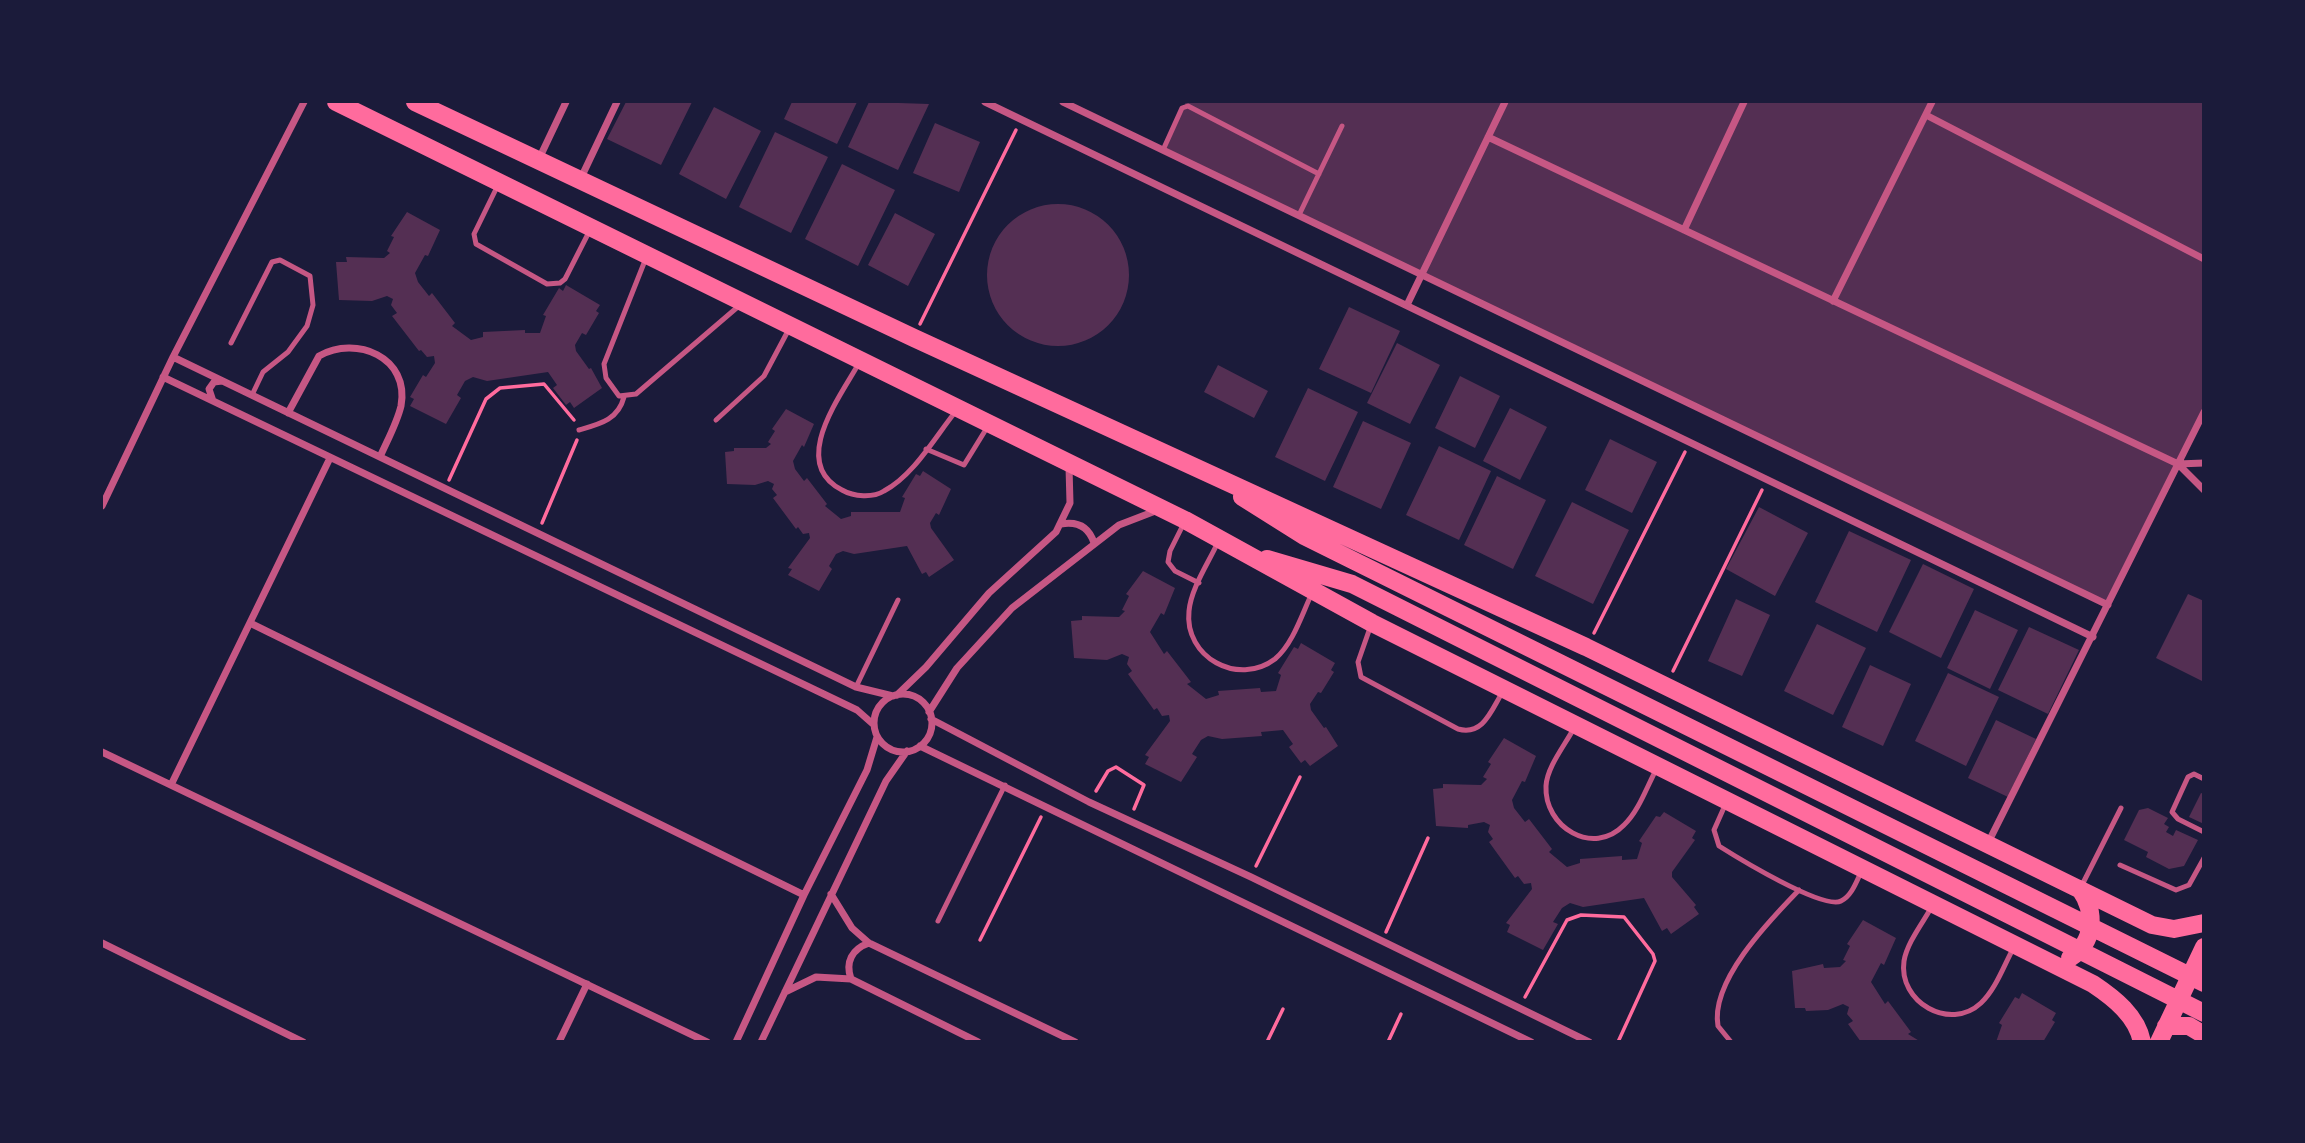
<!DOCTYPE html>
<html>
<head>
<meta charset="utf-8">
<style>
	body { margin:0 }
	#map { position:relative; width:2305px; height:1143px; overflow:hidden; background:#1b1b3a; font-family:"Fira Sans Condensed",sans-serif }
	canvas { display:block }
	.frame { position:absolute; inset:0; border:103px solid #1b1b3a; pointer-events:none }
</style>
</head>
<body>
<div id="map">
<canvas width="2305" height="1143"></canvas>
<div class="frame"></div>
</div>
<script>
const g = document.querySelector('canvas').getContext('2d');
g.lineJoin = 'round';
function paint(path, color) {
  g.fillStyle = color;
  g.fill(path, 'evenodd');
}
function trace(path, color, width, dash) {
  g.strokeStyle = color;
  g.lineWidth = width;
  g.lineCap = dash ? 'butt' : 'round';
  g.setLineDash(dash || []);
  g.stroke(path);
}
paint(new Path2D(`
	M626 102H692L661 165 607 139Z
	M792 102H857L837 144 784 119Z
	M869 102 929 104 898 170 848 147Z
	M1186 102H2204V412L2108 605 1163 150Z
	M714 107 761 131 726 199 679 174Z
	M935 123 980 142 959 192 913 173Z
	M775 132 828 157 791 233 739 207Z
	M842 164 895 190 858 266 805 239Z
	M987 275a71 71 0 1 1 142 0a71 71 0 1 1-142 0Z
	M407 212 440 230 428 256 425 255 415 273 418 282 429 296 432 293 455 323 452 326 471 340 483 337V332L525 330V333H540L546 316 543 315 559 288 563 291 566 285 600 305 596 311 599 313 586 335 582 333 575 345 576 351 589 369 591 368 602 388 574 408 570 402 566 405 553 388 557 385 548 372 487 381 473 377 465 381 457 395 461 398 446 424 410 406 414 399 410 397 423 375 426 377 435 363 434 356 427 357 421 350 419 351 392 316 397 313 391 305 393 299 387 296 372 301 339 300 336 262H347L346 257 384 258 390 253 387 251 394 237 391 236Z
	M895 213 935 234 908 286 868 265Z
	M1349 307 1400 331 1371 393 1319 369Z
	M1397 343 1440 365 1410 424 1367 403Z
	M1218 365 1268 391 1254 418 1204 392Z
	M1460 376 1500 396 1475 448 1435 428Z
	M1308 388 1358 412 1325 481 1275 457Z
	M1510 408 1547 427 1520 480 1483 461Z
	M786 409 814 424 804 447 802 445 793 461 795 469 804 481 807 478 827 504 825 506 841 519 851 516V512H900L905 498 902 497 916 474 920 476 923 471 951 489 939 515 936 513 930 523 931 528 954 560 929 577 926 572 922 574 907 546 854 554 843 551 836 554 829 566 832 569 819 591 788 575 792 569 788 568 810 538 809 533 803 534 798 527 796 529 773 498 777 495 772 489 774 484 768 481 755 485 727 484 725 452 734 451V448H766L771 444 768 442 775 431 772 429Z
	M1363 421 1411 443 1381 509 1333 487Z
	M1610 439 1657 462 1632 513 1585 490Z
	M1439 446 1491 471 1459 540 1406 515Z
	M1497 476 1546 500 1513 569 1464 545Z
	M1572 502 1629 530 1593 604 1535 576Z
	M1759 507 1808 533 1775 596 1726 569Z
	M1849 531 1911 560 1877 632 1815 602Z
	M1923 564 1974 589 1941 658 1889 632Z
	M1143 571 1175 588 1164 615 1161 613 1150 632 1164 654 1167 651 1191 682 1187 684 1206 699 1219 695 1218 691 1260 688 1261 692 1276 691 1281 675 1278 673 1294 647 1298 649 1301 643 1335 663 1331 670 1334 672 1321 693 1318 692 1310 704 1311 710 1324 728 1326 727 1338 746 1310 766 1305 760 1301 763 1289 747 1293 744 1283 730 1261 732 1262 736 1222 739 1208 736 1201 740 1192 754 1197 757 1181 782 1145 764 1149 757 1145 755 1170 721 1169 715 1162 716 1157 708 1154 710 1128 674 1132 671 1127 664 1129 657 1122 654 1107 660 1074 658 1071 621 1082 620V616L1119 617 1125 611 1122 610 1129 596 1126 594Z
	M2188 594 2204 601V682L2156 658Z
	M1736 599 1770 615 1742 676 1708 661Z
	M1975 610 2018 630 1990 689 1947 668Z
	M1817 624 1866 648 1833 715 1784 691Z
	M2029 627 2079 650 2048 714 1998 690Z
	M1870 665 1911 684 1883 746 1842 727Z
	M1948 673 1999 697 1966 766 1915 741Z
	M1996 720 2036 739 2008 797 1968 778Z
	M1504 738 1536 756 1525 782 1522 781 1512 800 1514 808 1525 822 1529 819 1552 849 1549 852 1567 867 1580 863V859L1622 856V860L1637 859 1642 843 1639 841 1656 816 1660 817 1664 812 1696 831 1692 838 1695 840 1672 872V877L1696 905 1694 907 1699 914 1671 934 1667 928 1662 931 1644 898 1583 907 1570 903 1562 908 1553 922 1558 924 1543 950 1507 932 1510 925 1506 923 1532 889 1531 883 1524 884 1518 876 1515 878 1489 842 1493 839 1488 832 1490 825 1484 822 1468 825V828L1436 826 1433 789 1443 788V784L1481 785 1487 779 1483 777 1491 764 1488 762Z
	M2201 793 2204 794V824L2189 817Z
	M2148 808 2168 818 2164 824 2169 827 2166 832 2173 836 2176 830 2198 840 2184 866 2169 869 2146 857 2148 852 2124 840 2139 810Z
	M1863 920 1896 938 1884 965 1881 963 1871 982 1885 1004 1888 1001 1911 1032 1908 1034 1921 1042H1861L1848 1024 1853 1021 1847 1014 1849 1007 1843 1004 1828 1010 1806 1011 1805 1008H1795L1792 971 1823 964 1824 968 1840 967 1846 961 1843 960 1850 946 1847 944Z
	M2022 993 2056 1013 2052 1020 2055 1022 2043 1042H1996L2002 1025 1999 1023 2015 997 2019 999Z`), '#542f53');
trace(new Path2D(`
	M920 324 1016 130
	M449 480 486 399 500 388 544 384 574 420
	M542 523 577 440
	M1594 633 1685 452
	M1673 671 1762 490
	M1096 791 1108 771 1116 767 1144 785 1134 809
	M1256 866 1300 777
	M1386 932 1428 838
	M980 940 1041 817
	M1525 997 1567 920 1581 915 1624 917 1653 954 1655 961 1618 1042
	M1267 1042 1283 1009
	M1388 1042 1401 1014`), '#ff6b9d', 3.5);
trace(new Path2D(`
	M1163 150 1182 108 1188 106 1319 174
	M498 185 474 234 476 244 547 284 560 283 565 279 590 230
	M1299 215 1342 126
	M646 258 604 364 606 378 619 396 636 394 740 305
	M231 343 272 262 280 260 310 276 313 305 307 326 288 352 263 372 252 395
	M859 363C840 397 789 463 842 490 854 497 873 498 884 491 914 475 935 437 956 411
	M716 420 764 376 789 329
	M579 430C600 424 618 420 624 397
	M926 449 964 465 988 426
	M1184 523 1170 551 1168 562 1175 571 1199 583
	M1218 542C1209 562 1191 588 1189 611 1184 657 1238 687 1275 659 1293 644 1302 614 1312 593
	M1371 625 1358 662 1361 677 1458 729C1483 736 1491 711 1502 693
	M856 687 898 600
	M1574 728C1565 745 1547 767 1546 786 1544 827 1593 857 1624 825 1639 811 1647 786 1657 768
	M2204 779 2194 774 2188 777 2172 812 2178 819 2204 832
	M1726 803 1714 830 1719 846C1738 858 1823 910 1841 901 1852 896 1857 880 1862 870
	M2120 865 2176 890 2189 885 2204 858
	M2081 887 2121 808
	M1931 908C1922 924 1907 943 1904 961 1898 1002 1950 1032 1981 1003 1996 989 2004 965 2014 947
	M938 921 1005 785
	M1731 1042 1718 1026C1710 981 1770 920 1799 890`), '#c65784', 5);
trace(new Path2D(`
	M985 102 2093 637
	M1063 102 2108 605
	M1926 115 2204 259
	M1488 137 2178 464 2204 490
	M538 161 566 102
	M580 180 617 102
	M1684 230 1744 102
	M1833 301 1932 102
	M1407 305 1505 102
	M173 357 856 687 893 696
	M163 377 857 710 874 725
	M213 401 209 389 214 382 222 381
	M288 413 319 356C356 335 410 357 401 406 397 423 387 441 380 457
	M2178 464 2204 463
	M102 506 173 357 304 102
	M1061 524C1078 521 1089 527 1094 543
	M250 623 804 895
	M874 723a29 29 0 1 1 58 0a29 29 0 1 1-58 0Z
	M897 695 926 667 989 593 1056 532 1070 503 1069 467
	M929 712 957 668 1012 608 1119 525 1158 510
	M931 719 1089 802 1251 877 1589 1042
	M920 746 1531 1042
	M102 752 707 1042
	M171 785 330 458
	M1988 843 2204 412
	M831 894 852 928 869 943 1075 1042
	M102 943 303 1042
	M851 979C845 962 852 949 869 943
	M785 992 816 977 851 979 978 1042
	M559 1042 587 984
	M736 1042 804 895 867 770 877 737
	M761 1042 886 781 907 751`), '#c65784', 7);
trace(new Path2D(`
	M336 102 1185 520 1372 623 2093 984C2114 998 2137 1016 2142 1042
	M415 102 914 338 1586 647 2152 925 2174 929 2204 923
	M1242 497 1304 536 2204 983
	M1267 559 1352 584 2204 1013
	M2070 958C2095 942 2096 912 2080 889
	M2166 1026H2189L2204 1035
	M2159 1042 2204 947`), '#ff6b9d', 18);
</script>
</body>
</html>
